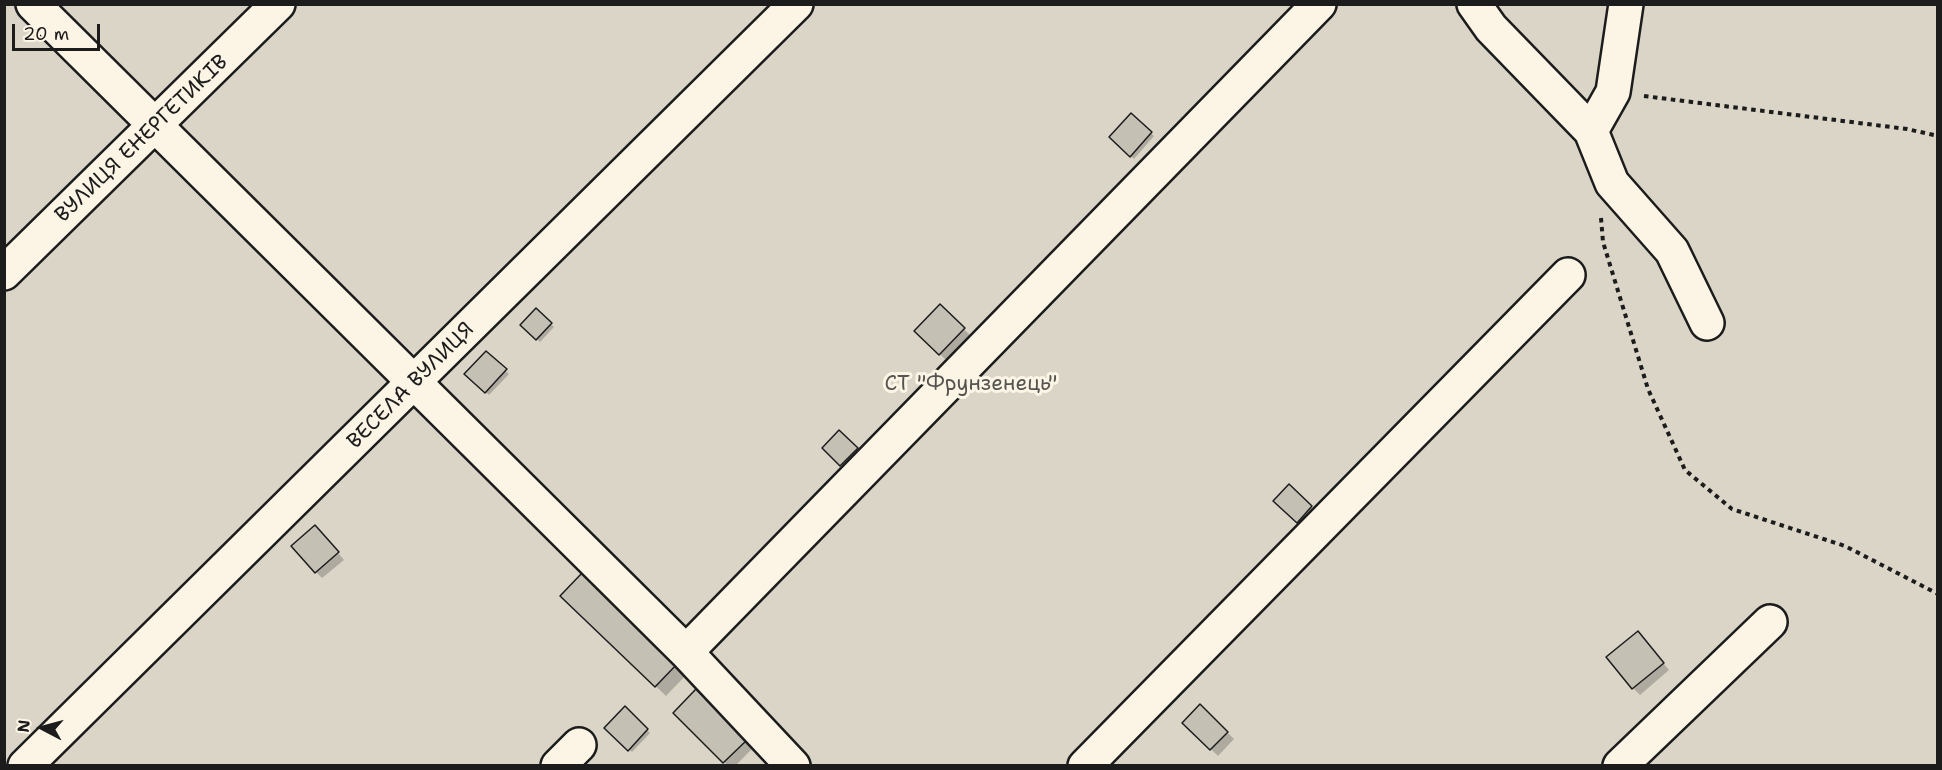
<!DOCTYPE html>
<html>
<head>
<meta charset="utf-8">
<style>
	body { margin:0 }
	#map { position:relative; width:1942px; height:770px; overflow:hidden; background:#fcf5e5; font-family:"Shantell Sans",sans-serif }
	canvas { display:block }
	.frame { position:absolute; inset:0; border:6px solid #1c1c1c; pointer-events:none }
	.north { position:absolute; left:12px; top:698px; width:60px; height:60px; -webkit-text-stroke:4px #fcf5e5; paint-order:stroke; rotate:276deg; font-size:16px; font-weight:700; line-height:24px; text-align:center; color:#1c1c1c }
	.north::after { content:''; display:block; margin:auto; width:21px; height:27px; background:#1c1c1c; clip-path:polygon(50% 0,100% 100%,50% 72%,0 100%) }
	.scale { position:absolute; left:12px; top:24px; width:88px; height:27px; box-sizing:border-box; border:3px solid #1c1c1c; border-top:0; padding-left:8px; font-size:18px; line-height:21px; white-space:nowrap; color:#1c1c1c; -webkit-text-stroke:4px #fcf5e5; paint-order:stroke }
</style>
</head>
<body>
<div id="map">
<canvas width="1942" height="770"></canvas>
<div class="frame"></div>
<div class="north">N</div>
<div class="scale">20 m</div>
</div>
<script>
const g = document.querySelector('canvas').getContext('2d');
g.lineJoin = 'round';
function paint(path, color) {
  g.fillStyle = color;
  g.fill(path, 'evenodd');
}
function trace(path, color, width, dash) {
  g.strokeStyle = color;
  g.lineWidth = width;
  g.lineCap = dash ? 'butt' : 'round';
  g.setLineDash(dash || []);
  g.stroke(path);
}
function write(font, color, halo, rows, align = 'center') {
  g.font = font + ' "Shantell Sans",sans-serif';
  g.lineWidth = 6;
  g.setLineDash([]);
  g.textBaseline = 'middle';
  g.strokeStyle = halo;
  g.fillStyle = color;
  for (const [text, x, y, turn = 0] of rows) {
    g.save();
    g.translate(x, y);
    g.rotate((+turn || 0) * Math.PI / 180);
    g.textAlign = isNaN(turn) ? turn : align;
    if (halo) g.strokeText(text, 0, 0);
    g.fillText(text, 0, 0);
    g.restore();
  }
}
paint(new Path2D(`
	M5 5H1937V765H5Z`), '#dbd5c8');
paint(new Path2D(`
	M1131 115 1154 136 1134 159 1111 137Z
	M940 306 971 336 947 361 916 331Z
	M536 310 554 327 540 342 522 325Z
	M486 353 509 374 489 395 466 374Z
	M839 432 860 452 844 468 824 448Z
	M1289 486 1314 510 1301 525 1275 501Z
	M322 534 344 560 322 578 316 572Z
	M583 574 687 674 666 696 562 596Z
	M1644 640 1669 670 1640 695 1633 688Z
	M696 691 753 748 735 766H728L675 713Z
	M1200 706 1234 739 1218 756 1184 723Z
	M625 708 650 733 632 752 606 728Z`), '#0003');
const building = new Path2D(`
	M1131 113 1152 132 1130 157 1109 137Z
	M940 304 965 328 939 355 914 331Z
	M536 308 552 323 536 340 520 325Z
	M486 351 507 369 485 393 464 374Z
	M839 430 858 448 840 466 822 448Z
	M1289 484 1312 506 1297 523 1273 501Z
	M315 525 339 552 315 573 291 546Z
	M583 572 678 663 655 687 560 596Z
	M1638 631 1664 663 1632 689 1606 657Z
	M696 689 747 740 723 763 673 713Z
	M1200 704 1228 732 1210 750 1182 723Z
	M625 706 648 729 628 751 604 728Z`);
paint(building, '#c4c0b3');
trace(building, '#1c1c1c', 1.5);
const minor = new Path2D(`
	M33 4 686 652
	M1474 4 1491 28 1591 131
	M1626 4 1613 92 1591 131 1612 183 1672 251 1707 323
	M4 273 278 4
	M25 766 796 4
	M558 766 579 745
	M793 766 686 652 1319 4
	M1085 766 1568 275
	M1620 766 1770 622`);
trace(minor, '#1c1c1c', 38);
trace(new Path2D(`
	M1644 96 1907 129 1938 136
	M1601 218 1603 242 1648 389 1685 470 1732 509 1845 546 1938 594`), '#1c1c1c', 4, [4.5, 4.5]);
trace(minor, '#fcf5e5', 33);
write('21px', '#1c1c1c', '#fcf5e5', [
	["ВУЛИЦЯ ЕНЕРГЕТИКІВ",142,139,-44],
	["ВЕСЕЛА ВУЛИЦЯ",411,386,-45]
]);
write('21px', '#555450', '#fcf5e5', [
	["СТ \"Фрунзенець\"",971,385]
]);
</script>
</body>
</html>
